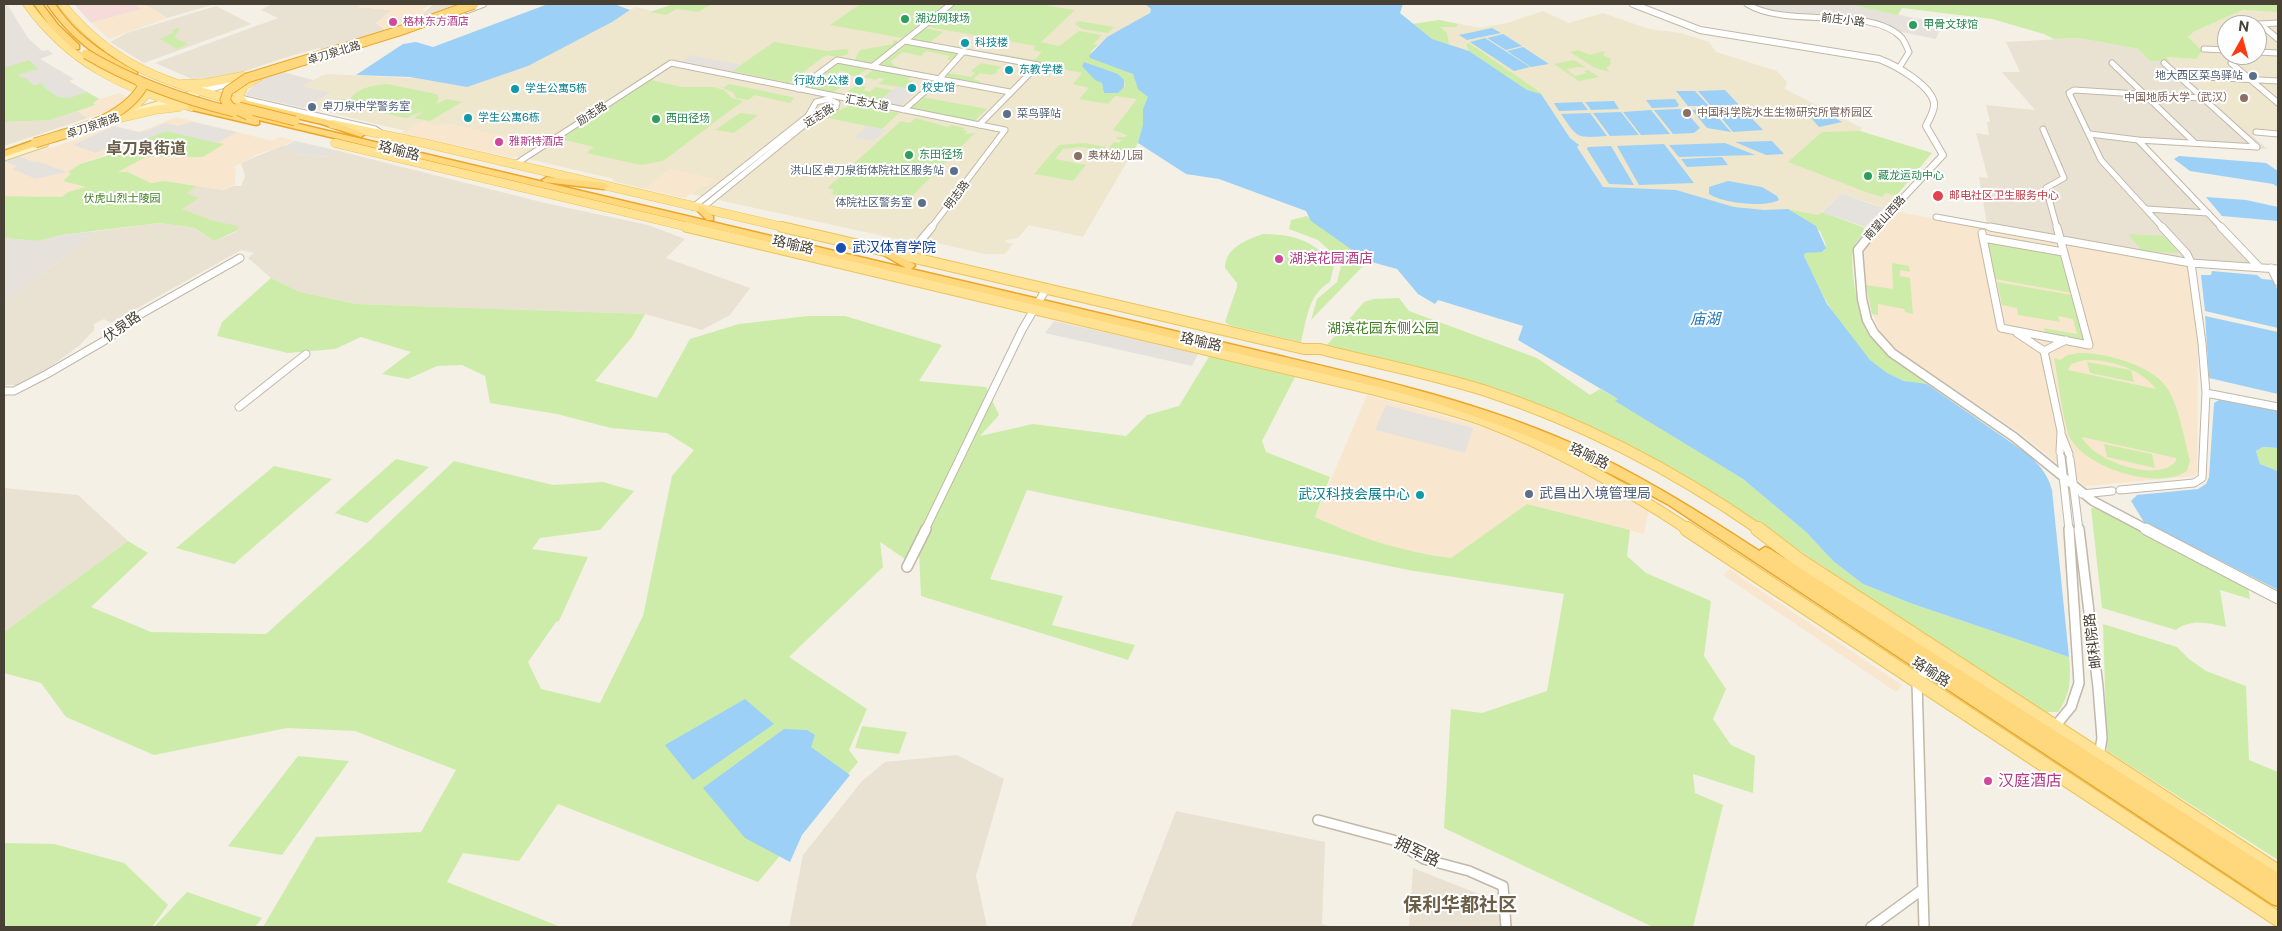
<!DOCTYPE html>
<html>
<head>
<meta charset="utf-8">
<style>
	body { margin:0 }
	#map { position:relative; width:2282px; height:931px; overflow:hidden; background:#f4f0e5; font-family:"Public Sans",sans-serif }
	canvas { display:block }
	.frame { position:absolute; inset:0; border:5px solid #474034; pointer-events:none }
	.north { position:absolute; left:2217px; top:15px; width:50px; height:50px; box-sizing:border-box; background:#fff; border:1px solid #b5b3ae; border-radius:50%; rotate:7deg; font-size:14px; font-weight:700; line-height:20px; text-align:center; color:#474034 }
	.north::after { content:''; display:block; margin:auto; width:18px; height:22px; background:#ff3a12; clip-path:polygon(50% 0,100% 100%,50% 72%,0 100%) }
</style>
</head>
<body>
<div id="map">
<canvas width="2282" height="931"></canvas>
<div class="frame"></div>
<div class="north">N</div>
</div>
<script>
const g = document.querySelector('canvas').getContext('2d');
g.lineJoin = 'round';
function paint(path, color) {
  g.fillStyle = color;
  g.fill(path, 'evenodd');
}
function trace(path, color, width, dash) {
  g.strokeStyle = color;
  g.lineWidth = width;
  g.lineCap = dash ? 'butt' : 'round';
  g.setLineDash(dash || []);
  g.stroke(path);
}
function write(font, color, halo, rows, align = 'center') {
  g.font = font + ' "Public Sans","Noto Sans SC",sans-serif';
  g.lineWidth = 4;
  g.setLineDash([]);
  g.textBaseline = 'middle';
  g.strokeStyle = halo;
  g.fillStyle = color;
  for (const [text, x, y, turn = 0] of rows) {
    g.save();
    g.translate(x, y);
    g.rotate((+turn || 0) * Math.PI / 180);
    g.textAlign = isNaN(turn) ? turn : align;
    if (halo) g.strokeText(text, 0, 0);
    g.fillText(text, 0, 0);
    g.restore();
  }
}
paint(new Path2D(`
	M144 4H215L167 18Z
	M272 4H363L358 7 392 10 376 23 385 30 323 50 319 48 284 58 228 77 192 79 155 63 278 18 261 10Z
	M434 4H462L420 19 418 18Z
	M216 6 251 24 144 63 110 42 127 33Z
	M2079 38 2138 49 2150 61 2170 62 2267 149 2138 142 2252 264 2186 260 1987 225 1979 177 1988 178 1976 133 1989 135 1987 122H1990L1986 105 2035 110 2002 72H2020L2006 42Z
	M78 111 88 118 4 146V122L50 120Z
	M284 145 298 154 329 157 339 151 545 203 648 225 685 239 666 258 750 288 730 315 702 330 645 314 357 304 300 292 271 278 248 258 254 253 241 250 111 323 104 319 94 324V330L80 345 35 378 19 385H4V302L98 231 160 223 195 228 214 241 236 232 238 230 181 209 198 198 185 193 197 186 224 190 233 186H241L245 176 241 163Z
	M4 488 78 495 128 541 4 632Z
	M957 755 1004 779 976 876 987 927H789L803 855 862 781 885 762Z
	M1176 811 1325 842 1322 924 1332 927H1131Z
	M1413 868 1499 902 1501 927H1409Z`), '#e9e2d3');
paint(new Path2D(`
	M134 4H144L167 18 109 39 91 23 140 9Z
	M363 4H431L421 10 426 11 419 19 385 30 376 23 392 10 357 7Z
	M120 93 132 100 123 106 88 118 78 111 94 105 92 103 99 99Z
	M176 117 273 141 280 137 295 141 256 155 232 168 236 169 235 184 224 190 164 181 151 183 128 172H117L146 157H203L223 144 170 131 80 164 69 172 87 187 68 192 62 197 4 196V161L47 146 51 148 114 126 140 132Z
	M421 122 440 126 444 123 536 143 513 158 401 133Z
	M670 169 716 179 707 186 702 185 685 198 645 189Z
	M1893 211 2187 265 2198 342 2197 471 2195 476 2085 486 2020 433 1890 346 1881 334 1867 300 1864 247Z
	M1367 395 1488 428 1584 471 1649 508 1644 534 1527 504 1451 558 1384 546 1358 537 1315 517Z
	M1730 569 1745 580 1902 685 1896 692 1723 575Z`), '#f8e7ce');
paint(new Path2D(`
	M4 4H7L28 38 42 51 48 50 53 54 40 59 74 79 69 81 99 99 93 103 95 105 50 120 4 122Z
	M1749 4H1848L1942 24 1936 39 1891 30 1879 25 1778 15Z
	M283 72 313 80 303 86 333 92 304 108 245 95 257 81Z
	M98 231 4 302V238L38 241 61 235Z`), '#e6e1da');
paint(new Path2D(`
	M674 4H1145L1151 9 1148 15 1110 36 1092 50 1134 75 1138 89V143L1083 237 1029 225 1018 238 1007 240 1005 242 1013 244 1005 254H985L928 241 923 249 903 245 906 241 691 194 702 185 707 186 715 179 670 169 645 189 612 181 614 179 516 156 535 143 444 123 440 126 421 122 406 131 306 107 332 93 302 86 321 76 328 74 410 78 533 63 636 7 652 11Z
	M2243 10 2278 11V137L2251 135 2165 57 2196 59 2188 37 2195 31ZM2227 25H2257V55H2227Z
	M1543 11 1569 23 1603 13 1649 29 1681 33 1703 40 1709 42 1716 52 1777 71 1787 82 1785 89 1862 128 1860 131 1932 153 1884 208 1842 193 1818 215 1789 209 1783 218 1607 193 1405 25 1439 20 1481 28 1507 23Z`), '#efe6ce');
paint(new Path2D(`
	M74 4H134L141 9 91 23Z`), '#f6dcd8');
paint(new Path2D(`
	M674 4H712L698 12 677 9 666 15 650 12Z
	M860 4H935L944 5 902 38 830 25Z
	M956 4H1039L1075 10 1041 42 1059 46 1079 31 1102 35 1093 44 1098 45 1090 52 1134 75 1136 84 1149 98C1142 110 1145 113 1144 125 1142 136 1136 147 1130 157L1126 156 1129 151 1115 149 1111 154 1105 153 1114 142 1119 143 1122 140 1116 139 1117 137H1125L1127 135 1113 130 1137 99 1115 96 1108 104 1079 99 1089 88 1073 84 1082 73 999 56 1001 54 1034 60 1042 52 1033 50 1036 46 928 27ZM1084 62 1125 82V86L1118 93H1104L1102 83 1082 66Z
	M1848 4H2278V12L2243 10 2195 31 2188 37 2202 51 2196 59 2166 57 2170 62 2150 61 2138 49 2079 38 2054 39 2044 34 1992 19 1902 8 1898 15Z
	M1439 20 1458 24 1456 27H1440L1447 33 1449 45 1432 39 1413 24Z
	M1078 21 1114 27 1108 33 1082 29 1075 24Z
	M177 28 180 30 174 37 188 44 175 50 176 48 159 39 174 32 172 30Z
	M925 28 943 32 929 43 910 40Z
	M893 40 901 42 872 64 854 61 860 50 893 44Z
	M774 42 827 51 847 49 849 54 838 57 826 55 789 83 732 71Z
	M908 43 958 53V54L951 60H947L950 56 926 51 921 56 903 52 891 61 893 65 899 67 897 69 879 65Z
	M1469 43 1541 93V94L1527 90 1469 51 1466 44Z
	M1578 50 1590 55 1605 51 1603 55 1610 58 1611 64 1606 68 1610 72 1595 68 1570 52Z
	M29 60 38 69 18 75 21 78 25 77 34 86 42 83 45 86H43L69 98 87 92 99 99 93 103 95 105 50 120 4 122V68Z
	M1574 60 1586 68 1578 67 1566 69 1575 76 1587 73 1584 71 1588 70 1599 77 1579 81 1554 64Z
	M836 63 867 69 857 76 844 75 846 72 840 71 834 76 822 73Z
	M981 63 1002 67 997 70V73L991 75 980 73 973 79 981 81 977 85 942 78 949 73 971 77 975 73 971 71Z
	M873 70 911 77 907 80 913 81 906 88 878 84 885 79 878 78 876 80 864 77Z
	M819 76 832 78 825 83 831 84 835 81 847 84 833 92 805 87Z
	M651 80 682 87H713L724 90 732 98 743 101 663 161 641 165 586 153 594 147 561 139Z
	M387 84 436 94 439 98 436 104 447 99 462 102 430 121 414 118 424 111 406 118 338 103 344 99 350 100C356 88 374 85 387 84Z
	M729 84 792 97 794 98 790 103 755 95 748 100 736 98 733 92 723 88Z
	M857 85 867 87 863 90 870 92 875 87 892 90 879 101 847 95 846 92Z
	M922 97 987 109 974 121 909 108Z
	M851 105H858L899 113 882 129 823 117Z
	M740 113 758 115 734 133 715 130Z
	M916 118 948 127 951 125 965 128 962 130 967 131 965 134 975 133 899 209 831 194 834 190 827 188 901 121 910 123Z
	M170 131 224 144 203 157H146L118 172H128L151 183 164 181 197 186 186 193 199 198 182 209 214 221 238 226V230L214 241 195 228 160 223 61 235 38 241 4 238V196L62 197 68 192 86 187 63 181 71 174 68 172 80 164 119 152 162 132Z
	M1860 131 1932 153 1896 196 1886 193 1882 197 1871 194 1788 162 1822 132Z
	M1084 143 1107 147 1104 151 1081 147 1063 149 1055 159 1086 165 1073 181 1034 174 1059 145Z
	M1788 209 1818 215 1822 212 1868 229C1864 234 1856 240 1854 247 1848 263 1859 322 1870 336 1885 355 1910 368 1931 382 1924 385 1916 384 1909 382 1857 370 1824 299 1804 256L1805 253 1824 251 1826 245 1820 231Z
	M1307 216 1368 261 1311 320 1317 299 1337 282 1342 262 1318 240 1289 229 1291 220Z
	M1263 234C1296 235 1311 239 1334 265L1330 282C1308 295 1307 318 1301 342L1229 325 1225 322 1237 287V283L1225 268C1225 248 1246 240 1263 234Z
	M2128 234 2164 236 2179 253 2142 251Z
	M1987 241 2061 254 2072 293 1995 279Z
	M1892 263 1909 266 1910 272 1900 270V276L1910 278 1913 314 1905 312 1904 309 1878 304V315L1872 314 1866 285 1893 289Z
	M271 278 300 292 357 304 645 314 632 337 595 381 657 398 690 339 739 324 808 316H845L942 345 919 381 986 387 999 415 980 436 1033 424 1126 436 1147 415 1179 406 1210 355 1295 377 1262 441 1266 452 1330 477 1315 517C1365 540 1397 550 1451 558L1527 504 1630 530 1627 556 1646 573 1711 601 1704 656 1726 689 1713 719 1731 745 1755 756 1753 793 1693 774 1695 793 1723 805 1693 927H1653L1444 828 1451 709 1482 713 1547 691 1564 594 1408 570 1027 490 990 579 1063 596 1052 625 1135 645 1128 660 921 596 919 552 905 559 880 542 883 567 789 657 867 709 849 750 858 762 758 882 558 804 519 861 463 853 447 882 561 927H263L316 837 421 832 456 770 355 731 287 728 154 755 66 717 41 683 4 673V632L128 541 148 553 91 607 151 632 266 634 368 542 454 461 553 485 603 482 634 491 600 530 540 538 532 549 588 557 559 621 556 622 528 662 541 689 600 703 643 616 672 476 694 450 667 433 611 428 557 414 490 403 485 376 462 365 437 366 408 379 382 374 411 352 361 337 335 349 288 353 217 336 222 322Z
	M1997 282 2072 295 2086 343 2046 335 2044 328 2077 334 2073 319 2058 316 2060 322 2018 315 2017 308 2002 305Z
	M1399 298 1409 311 1537 358 1590 395 1600 389 1618 399 1616 401 1743 479 1806 532 1833 561 1863 584 1910 603 2069 657C2071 677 2071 695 2058 712H2041L1737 509 1595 430 1326 346 1364 302 1374 299Z
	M2079 353C2105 352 2156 366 2169 391 2180 411 2184 439 2190 461L2187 471C2158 491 2086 468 2070 438 2063 423 2058 377 2054 358L2060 360 2068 355ZM2084 360C2109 359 2140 368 2156 389L2068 370 2071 364ZM2082 437 2176 458V461C2158 484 2093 461 2082 437Z
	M2087 362 2131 370 2134 382 2090 373Z
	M2104 444 2152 454 2155 468 2107 457Z
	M2263 447 2278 448V471L2260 464 2256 451Z
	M396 459 429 467 367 523 335 513Z
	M274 466 332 479 234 564 176 548Z
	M2097 507 2248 586 2250 599 2220 590 2226 627C2209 623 2191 618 2176 630L2102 608 2091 508Z
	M2103 624 2177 647 2189 659 2206 671 2246 686 2249 760 2278 772V860L2107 751Z
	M862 726 907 732 899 754 855 748Z
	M298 756 349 761 282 855 228 846Z
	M4 843 54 844 124 863 168 905 152 927H4Z
	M187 892 262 918 255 927H154Z`), '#cdecaa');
paint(new Path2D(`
	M691 55 741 65 732 71 682 61Z
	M59 81 79 94 69 98 58 97 42 86Z
	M897 86 915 92 900 106 879 101Z
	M192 122 237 132 217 143 166 131 127 147 115 144 96 153 73 145 114 126 138 132 149 130 165 123 178 126Z
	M867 126 886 130 873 141 854 138Z
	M295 141H296L339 151 329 157 298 154 285 146Z
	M18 156 34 162 37 161 67 172 36 179 12 169 17 166 4 161Z
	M1842 193 1868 203 1884 208 1865 227 1822 212Z
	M1054 321 1193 352 1198 354 1192 366 1045 333Z
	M1386 405 1473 428 1465 453 1375 430Z`), '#e5e2de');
paint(new Path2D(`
	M548 4H614L630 10 612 22 528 66 467 87 410 77 356 75 403 44 416 42 433 47Z
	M1145 4H1403L1400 13 1432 39 1469 51 1527 90 1541 94 1570 138 1579 145 1577 147 1603 187 1676 190 1734 207 1764 210 1788 209 1816 226 1826 248 1822 252 1805 253 1804 256 1827 304 1870 360 1887 373 1904 381 1927 384 2026 453C2038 463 2048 474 2052 490L2069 657 1910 603 1863 584 1833 561 1806 532 1743 479 1615 401 1618 399 1518 340 1523 326 1438 300 1435 304 1418 294 1397 269 1368 261 1311 221 1306 211 1219 179 1186 174 1138 143 1143 125V109L1148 97 1138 89 1133 74 1090 58 1089 56 1107 37 1150 13 1151 9Z
	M1492 28 1501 33 1467 40 1459 35Z
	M1503 34 1522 46 1506 50 1487 38Z
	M1485 38 1530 67 1514 71 1470 42Z
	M1523 47 1549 64 1531 67 1507 51Z
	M1084 62 1118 74 1124 80V87L1118 93H1104L1102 83 1095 80 1082 66Z
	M1725 90 1739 105 1711 106 1698 91Z
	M1676 91H1695L1709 106H1688Z
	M1675 99 1679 105 1677 107 1652 108 1646 100Z
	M1614 101 1619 109 1591 110 1585 102Z
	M1582 102 1588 110 1559 111 1554 103Z
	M1811 105 1842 122 1819 127 1801 106Z
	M1741 107 1763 130 1733 132 1713 108Z
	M1710 108 1731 132 1707 128 1692 110Z
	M1680 109 1685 111 1700 128 1694 133 1673 134 1654 110Z
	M1651 110 1670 134 1641 135 1623 112Z
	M1621 112 1639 135 1610 136 1593 113Z
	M1590 113 1607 136C1577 138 1578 139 1561 114Z
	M1772 141 1784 154 1766 155 1735 142Z
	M1725 143 1755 155 1679 157 1669 145Z
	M1664 144 1694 183 1639 185 1617 146Z
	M1611 146 1634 185 1609 184 1587 149 1588 147Z
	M2179 156 2266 163 2278 171V187L2273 184 2190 171 2174 159Z
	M1722 157 1728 165 1687 167 1681 159Z
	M1728 181 1762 187 1777 196 1779 200C1765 208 1722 203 1709 194V187Z
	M2206 197 2246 200 2278 207V221L2222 216Z
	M2212 271 2257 275 2262 279 2273 280 2278 291V328L2205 311 2201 275H2211Z
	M2205 316 2278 332V394L2209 378Z
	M2219 400 2278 410V448L2263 447 2256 451 2260 464 2278 471V590L2144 522 2131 501 2137 495 2198 489 2206 484 2209 477 2214 403Z
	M745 699 774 724 693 780 665 745Z
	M784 729 807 730 815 735 811 747 850 775 802 835 790 862 745 838 703 788Z`), '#9cd0f7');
const minorFar2 = new Path2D(`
	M1747 4C1787 29 1871 5 1902 38 1905 42 1907 48 1909 52L1899 68
	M2260 24 2278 39
	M2260 24 2278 23
	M905 41 1038 65
	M2204 49 2227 50
	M2257 52 2278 53
	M2112 63 2195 143
	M2164 63 2257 147
	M2231 63 2278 103
	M873 66 951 4
	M2204 77 2278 81
	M798 89 837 60 1010 92
	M240 98 375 129 383 134
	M904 110 939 79 964 51
	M979 125 1038 65
	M2043 129 2064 178 2046 188 2057 228
	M2256 132 2278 134
	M2090 134 2138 140 2257 147
	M2138 140 2222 228
	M514 165 671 63 1005 130 931 228
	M693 207 808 116 816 102 828 99 837 103 836 107 814 117 701 209
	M2147 209 2208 213
	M1936 217 1997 228
	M2163 228 2101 160 2069 93 2074 90 2201 98`);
const minorFar1 = new Path2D(`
	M1990 227 2191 263 2278 269
	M2221 227 2259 267
	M1982 233 2001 328 2089 345 2057 227
	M1983 238 2063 252
	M907 257 932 227
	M2271 268 2278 282
	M2017 333 2044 351 2061 431 2060 452
	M2044 351 2066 340
	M4 391H14L47 374 109 338 141 314 240 258
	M2206 393 2278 407
	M239 407 306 354
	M2062 436 2069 454
	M2061 457 2069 530
	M2070 459 2079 530
	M2120 490 2194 483 2202 478 2206 393 2202 343 2191 263 2187 254 2162 227
	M2082 494 2112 491
	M925 530 1022 330 1046 289`);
const minor = new Path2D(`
	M2079 529 2098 687 2102 738 2099 757
	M907 567 926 529
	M2053 729 2071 707 2079 683 2069 529
	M1318 820 1393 840 1424 859 1469 871 1503 886 1506 927
	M1871 927 1923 889
	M1924 927 1917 682 1926 670`);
const tertiaryFar2 = new Path2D(`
	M1633 4 1700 30 1879 59C1895 65 1931 85 1934 103 1935 111 1929 119 1926 126L1943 155 1875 228
	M467 10 483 4
	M197 92 242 80`);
const tertiaryFar1 = new Path2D(`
	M1876 227 1858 250 1862 299 1867 320 1874 333 1892 353 2014 437 2093 501 2148 530`);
const tertiary = new Path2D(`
	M2146 529 2278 598`);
const secondary = new Path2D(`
	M137 111 197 93
	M4 157 45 143`);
const primaryFar2 = new Path2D(`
	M27 4C70 63 122 88 191 107
	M62 4C114 68 167 83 244 103
	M181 84 206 83 243 76
	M244 103 239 96 244 86 263 74
	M122 112 136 105 144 97 142 92
	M103 122 154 110 179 107
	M332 124 424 143 787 228
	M335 143 693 228`);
const primaryFar1 = new Path2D(`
	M687 227 1375 390C1412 400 1449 408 1485 421 1558 449 1624 487 1689 530
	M782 227 1304 349H1320C1375 363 1432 374 1486 391 1584 423 1675 471 1760 530`);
const primary = new Path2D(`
	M1687 529 2278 919
	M1758 529 1800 561 2278 872`);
const trunk = new Path2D(`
	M34 4H42L58 25 79 45V49H73L52 29Z
	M47 4H55C76 35 104 54 137 72V76H131C97 57 69 37 47 4Z
	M244 100 328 120 365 134 361 137 322 124 241 105V101Z
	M191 104 245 117V113L248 112 906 268 882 254V250L886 249 914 264 915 266 911 269C1027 296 1143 324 1259 351 1364 376 1471 399 1571 443 1637 473 1698 511 1759 551L1765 547 1770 549 2278 873V906L2272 904 1669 505C1575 452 1482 414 1378 387L259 120V124L256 125 188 109V105Z
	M35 140 40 143 38 145 4 157V151Z
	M547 177 604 183 609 186 604 189 544 182 542 180Z
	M701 206 713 216V220H707L698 211V207Z`);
trace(minorFar2, '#c1b8a7', 7);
trace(minorFar1, '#c1b8a7', 9);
trace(minor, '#c1b8a7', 12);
trace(tertiaryFar2, '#c1b8a7', 8);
trace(tertiaryFar1, '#c1b8a7', 11);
trace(tertiary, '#c1b8a7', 13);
trace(secondary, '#d8c691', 9);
trace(primaryFar2, '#eec45a', 9);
trace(primaryFar1, '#eec45a', 12);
trace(primary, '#eec45a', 16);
trace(trunk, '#eba729', 3);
trace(minorFar2, '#fff', 5);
trace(minorFar1, '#fff', 7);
trace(minor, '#fff', 9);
trace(tertiaryFar2, '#fff', 6);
trace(tertiaryFar1, '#fff', 8);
trace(tertiary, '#fff', 11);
trace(secondary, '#fff2c5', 7);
trace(primaryFar2, '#ffe294', 8);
trace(primaryFar1, '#ffe294', 10);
trace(primary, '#ffe294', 14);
paint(trunk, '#ffd87d');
const trunkBridge = new Path2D(`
	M86 54C133 82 181 99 234 112
	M239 107 295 121
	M248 115 230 107 225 100 228 91 247 78 399 31 474 4
	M35 143C71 131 122 122 143 86L138 80`);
trace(trunkBridge, '#eba729', 11, []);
trace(trunkBridge, '#ffd87d', 9);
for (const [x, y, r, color] of [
	[905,19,5,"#2e9e5b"],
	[393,22,5,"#d1479c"],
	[1913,25,5,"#2e9e5b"],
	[965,43,5,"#0f9aa8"],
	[1009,70,5,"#0f9aa8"],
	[2253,76,5,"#5c6f8a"],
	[859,81,5,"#0f9aa8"],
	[912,88,5,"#0f9aa8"],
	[515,89,5,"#0f9aa8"],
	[2244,98,5,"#8d6e63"],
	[312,107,5,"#5c6f8a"],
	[1687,113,5,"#8d6e63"],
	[1007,114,5,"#5c6f8a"],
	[468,118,5,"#0f9aa8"],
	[656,119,5,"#2e9e5b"],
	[499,142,5,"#d1479c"],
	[909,155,5,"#2e9e5b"],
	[1078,156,5,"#8d6e63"],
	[954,171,5,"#5c6f8a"],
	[1868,176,5,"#2e9e5b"],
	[1938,196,6,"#e0444e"],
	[922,203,5,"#5c6f8a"],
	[841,248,6,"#1a4fb4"],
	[1279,259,5,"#d1479c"],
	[1529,494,5,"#5c6f8a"],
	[1420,495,5,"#0f9aa8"],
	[1988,781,5,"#d1479c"]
]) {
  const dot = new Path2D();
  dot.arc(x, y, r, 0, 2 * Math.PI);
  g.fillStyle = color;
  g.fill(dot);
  trace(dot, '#fff', 2);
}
write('11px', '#27864d', '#fff', [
	["湖边网球场",915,19],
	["甲骨文球馆",1923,25],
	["西田径场",666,119],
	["东田径场",919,155],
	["藏龙运动中心",1878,176]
], 'left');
write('11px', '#474034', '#fff', [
	["前庄小路",1843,20,7],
	["卓刀泉北路",334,53,-17],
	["汇志大道",867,103,11],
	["励志路",592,114,-33],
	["远志路",819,116,-32],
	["卓刀泉南路",93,126,-19],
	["明志路",957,195,-53],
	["南望山西路",1885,218,-48]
]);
write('11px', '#b23c85', '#fff', [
	["格林东方酒店",403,22],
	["雅斯特酒店",509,142]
], 'left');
write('11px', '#0d838f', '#fff', [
	["科技楼",975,43],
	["东教学楼",1019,70],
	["行政办公楼",849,81,"right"],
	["校史馆",922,88],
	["学生公寓5栋",525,89],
	["学生公寓6栋",478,118]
], 'left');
write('11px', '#4e5e75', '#fff', [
	["地大西区菜鸟驿站",2243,76],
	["卓刀泉中学警务室",322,107,"left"],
	["菜鸟驿站",1017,114,"left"],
	["洪山区卓刀泉街体院社区服务站",944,171],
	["体院社区警务室",912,203]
], 'right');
write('11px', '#785e54', '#fff', [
	["中国地质大学（武汉）",2234,98,"right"],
	["中国科学院水生生物研究所官桥园区",1697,113],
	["奥林幼儿园",1088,156]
], 'left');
write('11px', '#be3a42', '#fff', [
	["邮电社区卫生服务中心",1949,196]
], 'left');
write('11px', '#437e22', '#fff', [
	["伏虎山烈士陵园",122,199]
]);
write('14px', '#474034', '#fff', [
	["珞喻路",399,151,14],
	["珞喻路",793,245,13],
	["伏泉路",122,327,-35],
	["珞喻路",1201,342,13],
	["珞喻路",1589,456,26],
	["邮科院路",2093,641,-97],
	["珞喻路",1931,672,33]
]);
write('14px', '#164399', '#fff', [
	["武汉体育学院",852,248]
], 'left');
write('14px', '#b23c85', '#fff', [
	["湖滨花园酒店",1289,259]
], 'left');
write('14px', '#437e22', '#fff', [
	["湖滨花园东侧公园",1383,329]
]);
write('14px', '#4e5e75', '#fff', [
	["武昌出入境管理局",1539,494]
], 'left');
write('14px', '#0d838f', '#fff', [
	["武汉科技会展中心",1410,495]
], 'right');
write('italic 15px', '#2479bd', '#fff', [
	["庙湖",1705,319]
]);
write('bold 16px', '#6b5f4a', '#fff', [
	["卓刀泉街道",146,149]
]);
write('16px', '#b23c85', '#fff', [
	["汉庭酒店",1998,781]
], 'left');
write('16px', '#474034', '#fff', [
	["拥军路",1417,852,25]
]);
write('bold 19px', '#6b5f4a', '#fff', [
	["保利华都社区",1460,905]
]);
</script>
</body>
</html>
